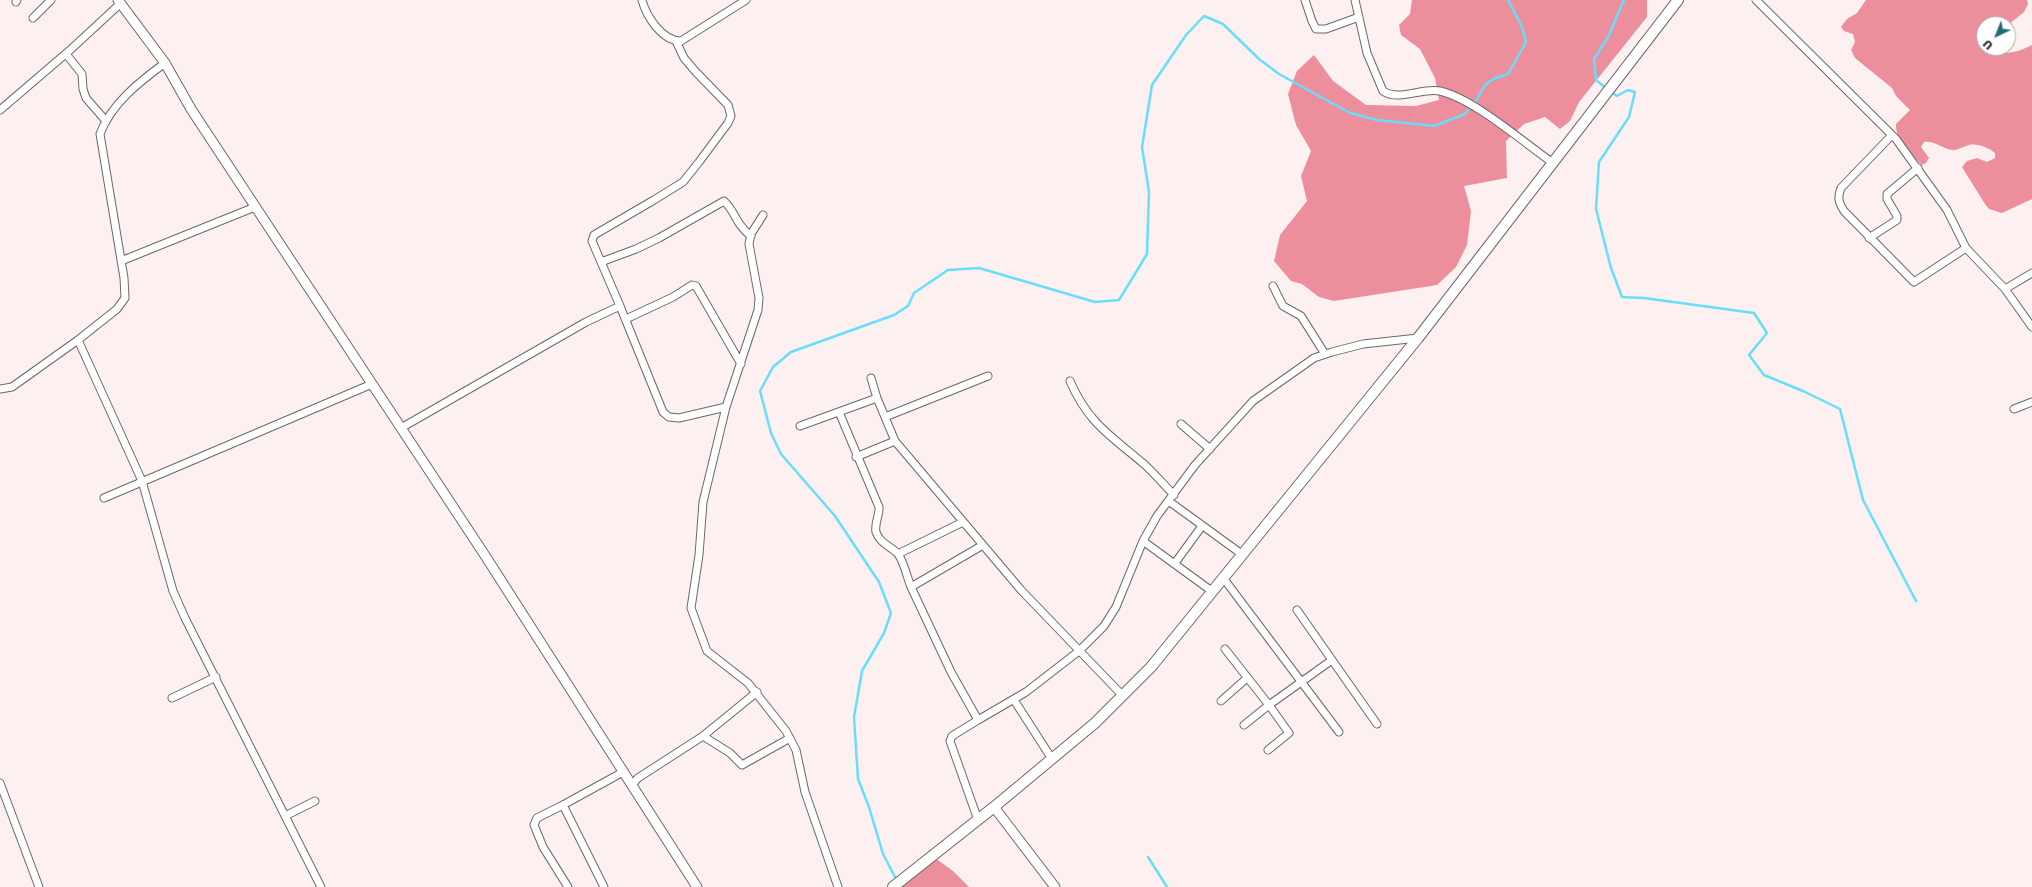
<!DOCTYPE html>
<html>
<head>
<meta charset="utf-8">
<style>
	body { margin:0 }
	#map { position:relative; width:2032px; height:887px; overflow:hidden; background:#fdf0f1; font-family:"DejaVu Sans",sans-serif }
	canvas { display:block }
	.north { position:absolute; left:1976px; top:16px; width:40px; height:40px; box-sizing:border-box; background:#fff; border:1px solid #aaa8a8; border-radius:50%; rotate:223deg; font-size:11px; font-weight:700; line-height:16px; text-align:center; color:#2b2525 }
	.north::after { content:''; display:block; margin:auto; width:14px; height:18px; background:#256a7a; clip-path:polygon(50% 0,100% 100%,50% 72%,0 100%) }
</style>
</head>
<body>
<div id="map">
<canvas width="2032" height="887"></canvas>
<div class="north">U</div>
</div>
<script>
const g = document.querySelector('canvas').getContext('2d');
g.lineJoin = 'round';
function paint(path, color) {
  g.fillStyle = color;
  g.fill(path, 'evenodd');
}
function trace(path, color, width, dash) {
  g.strokeStyle = color;
  g.lineWidth = width;
  g.lineCap = dash ? 'butt' : 'round';
  g.setLineDash(dash || []);
  g.stroke(path);
}
paint(new Path2D(`
	M1412 0H1647V17L1579 102 1570 121 1560 129 1545 117 1524 124 1506 141 1507 178 1464 186 1471 211 1467 245 1456 267 1437 285 1334 301 1319 297 1302 284 1291 281 1274 261 1280 235 1307 201 1301 176 1311 151 1296 125 1288 94 1297 71 1314 55 1333 81 1366 105 1416 106 1439 100 1435 78 1420 49 1401 35 1399 25 1410 14Z
	M1866 0H2027L2028 4 2024 12 2008 25 1984 24V48H1991C2001 58 2021 51 2032 45V199L2002 213 1989 209 1985 204 1962 167 1967 161 1977 158 1987 162 1995 158V153C1989 148 1978 143 1969 145 1961 147 1957 152 1948 149 1938 146 1934 141 1924 142L1921 147 1929 158 1926 163 1922 165C1911 154 1895 140 1896 124L1910 110 1896 96 1892 88 1855 58 1851 50 1855 42 1853 34 1844 31 1841 27 1847 19 1857 13Z
	M932 856 953 871 969 887H893Z`), '#ec8e9c');
trace(new Path2D(`
	M1607 89 1596 80 1594 59 1608 37 1624 0
	M1611 92 1617 96 1628 90 1635 92 1629 117 1599 162 1596 209 1611 268 1622 297 1644 298 1754 313 1767 333 1749 355 1764 375 1803 391 1840 409 1863 500 1916 601
	M1148 857 1167 887
	M897 881 883 854 869 807 858 779 854 717 862 671 884 633 891 613 879 582 835 516 781 454 771 433 760 391 773 367 791 352 894 315 908 306 914 293 948 270 979 268 1095 302 1119 300 1147 254 1149 192 1142 147 1152 85 1186 35 1204 16 1223 24 1259 59 1279 74 1350 113 1377 120 1434 126 1465 114 1477 99 1485 85 1493 79 1508 74 1526 42 1522 27 1508 0`), '#67dffc', 2.5);
const street = new Path2D(`
	M642 0C646 16 662 41 681 41L746 0
	M1305 0 1312 21 1316 29H1326L1359 17
	M1355 0 1367 53 1383 91C1399 102 1423 87 1440 91 1474 99 1523 142 1553 163
	M1756 0 1896 139 1947 210 1966 248 2005 289
	M16 2 17 0
	M33 18 51 0
	M66 54 82 74 83 89 86 98 106 121
	M165 63C139 82 111 104 100 134L124 278 125 298 117 309 78 340 142 481 173 591 185 618 321 887
	M0 110 69 51 121 3
	M1892 135 1841 188C1837 198 1839 203 1844 211L1914 282 1966 248
	M763 215 751 234 749 244 759 298 758 310 726 407 703 502 699 555 691 608 707 651 748 683 786 731 796 750 805 792 838 887
	M1869 238 1897 220V216L1887 199V194L1918 168
	M121 261 255 207
	M601 262 636 249 659 238 724 201C736 212 735 224 751 236
	M2032 273 2005 289 2032 327
	M1273 286 1283 306 1301 316 1325 354
	M620 306 663 412 669 417 679 418 726 407
	M626 319 673 297 692 285 696 286 741 364
	M871 378 877 398 895 441 1021 590 1123 696
	M1070 381C1088 423 1111 436 1144 464 1155 474 1164 485 1174 495
	M0 389 12 387 78 340
	M2014 409 2032 402
	M839 412 879 507C880 515 874 523 876 532 880 544 891 546 898 554 904 562 907 577 911 587
	M885 417 988 376
	M1181 424 1210 449
	M800 426 877 398
	M401 428 586 322 620 306 592 241 594 235 654 200 683 182 699 162 728 123 731 116 728 105 695 71 684 58 676 41
	M856 457 895 441
	M104 498 372 384
	M1170 502 1243 555
	M1143 541 1213 592
	M983 545 911 587 951 672 978 720 1026 692 1079 651 1104 626 1116 607 1143 541 1157 516 1195 465 1253 401 1314 358 1332 352 1363 344 1418 338
	M898 554 963 522
	M1175 563 1202 526
	M1224 579 1339 732
	M1297 610 1332 660
	M1225 649 1269 705 1244 725
	M172 698 216 677
	M1014 700 1052 759
	M1221 701 1247 678
	M703 736 757 692
	M1268 750 1289 733 1269 705 1332 660 1377 724
	M0 783 39 887
	M632 785 638 778 703 736 730 753 742 765 790 738
	M563 805 537 818 534 825 543 847 568 887
	M285 816 315 801
	M978 820 950 741 952 736 978 720
	M604 887 563 805 623 772`);
const secondary = new Path2D(`
	M118 0 165 63 191 109 486 557 697 887
	M994 807 1055 887`);
const primary = new Path2D(`
	M893 887 994 807 1095 723 1151 667 1418 338 1678 0`);
trace(street, '#726566', 9);
trace(secondary, '#726566', 11);
trace(primary, '#726566', 12);
trace(street, '#fff', 7);
trace(secondary, '#fff', 9);
trace(primary, '#fff', 10);
</script>
</body>
</html>
